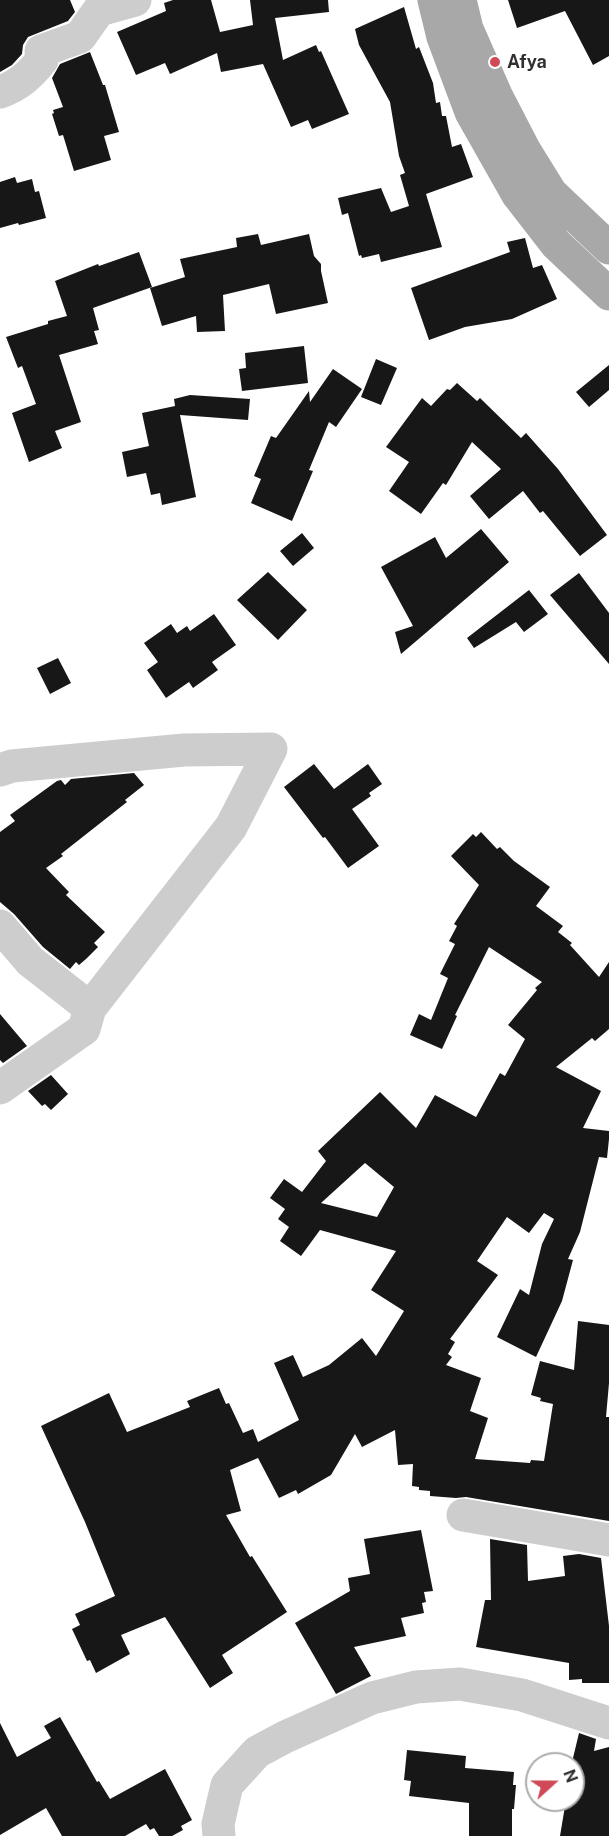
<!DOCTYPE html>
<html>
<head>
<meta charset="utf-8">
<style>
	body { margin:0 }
	#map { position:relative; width:609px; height:1836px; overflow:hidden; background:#fff; font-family:"Public Sans",sans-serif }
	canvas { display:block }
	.north { position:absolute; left:525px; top:1752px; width:60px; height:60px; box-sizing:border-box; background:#fff; border:2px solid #acacac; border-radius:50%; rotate:69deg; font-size:16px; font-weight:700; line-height:24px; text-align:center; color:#303030 }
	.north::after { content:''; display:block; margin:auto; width:21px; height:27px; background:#d04957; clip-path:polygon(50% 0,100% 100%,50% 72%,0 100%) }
</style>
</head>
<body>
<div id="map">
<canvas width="609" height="1836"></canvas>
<div class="north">N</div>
</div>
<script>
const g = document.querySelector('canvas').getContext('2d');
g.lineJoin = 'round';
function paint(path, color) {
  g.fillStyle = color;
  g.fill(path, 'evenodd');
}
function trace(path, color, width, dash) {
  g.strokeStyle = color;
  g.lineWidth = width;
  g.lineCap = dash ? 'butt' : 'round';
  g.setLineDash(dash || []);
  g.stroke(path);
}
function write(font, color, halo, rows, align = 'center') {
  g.font = font + ' "Public Sans",sans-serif';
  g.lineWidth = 6;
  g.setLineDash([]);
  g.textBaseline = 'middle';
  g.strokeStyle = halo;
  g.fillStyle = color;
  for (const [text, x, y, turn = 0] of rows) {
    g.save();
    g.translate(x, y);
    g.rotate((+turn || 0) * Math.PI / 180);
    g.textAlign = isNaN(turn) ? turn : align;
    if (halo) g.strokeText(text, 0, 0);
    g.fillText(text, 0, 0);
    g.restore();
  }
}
paint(new Path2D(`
	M0 0H70L75 12 68 21 28 37 23 45 22 54 12 65 0 72Z
	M173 0H211L220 32 253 25 250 0H328L329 12 275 18 283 60 316 45 319 52 321 51 349 114 312 129 308 120 291 127 263 64 221 72 217 53 170 74 165 63 136 75 117 32 166 11 164 3Z
	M508 0H609V56L593 65 565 11 517 28Z
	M404 7 416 49 419 47 433 83 436 103 440 102 442 116H446L452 147 461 144 473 177 426 194 442 247 381 262 379 254 362 258 361 255 359 256 348 213 342 215 338 198 381 188 391 212 409 206 400 175 405 173 399 156 390 102 359 45 355 29Z
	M90 52 103 85H105L119 132 104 136 111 160 74 171 63 135 59 136 52 114 54 113 53 110 63 107 52 78 60 64Z
	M15 177 17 183 32 179 35 192 39 191 46 218 19 225 18 223 0 228V182Z
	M258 234 261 245 309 234 314 256 321 264V271L328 303 276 314 269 284 223 295 225 331 197 332 196 316 162 326 150 288 185 277 180 259 237 247 236 238Z
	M525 238 533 268 542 265 557 299 512 319 465 327 429 340 411 288 510 252 507 242Z
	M139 252 152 287 93 308 99 330 94 331 98 344 59 355 81 422 55 431 62 448 29 462 12 413 36 404 22 366 18 368 6 337 48 324V321L67 316 55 281 98 264 99 266Z
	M304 346 308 383 242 391 239 369 246 368 245 353Z
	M376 359 397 368 381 405 361 397Z
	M609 365V390L589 407 576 392Z
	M333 369 362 389 336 427 329 422 309 470 313 471 292 521 251 503 261 479 254 476 271 436 276 438 309 391 310 402Z
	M457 383 477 401 480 398 521 438 526 433 558 469 607 535 580 556 543 511 540 513 523 491 489 519 470 496 501 469 472 442 446 485 443 483 421 514 389 491 409 462 386 447 422 398 431 406 447 389 450 390Z
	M190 395 250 399 248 420 180 415 196 497 162 505 160 493 151 495 146 473 127 477 122 452 149 446 142 413 175 406 174 399Z
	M481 529 509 562 401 654 395 632 413 626 381 567 435 537 446 558Z
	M302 533 314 548 293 566 280 551Z
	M268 572 307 610 278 640 237 600Z
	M579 573 609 613V664L550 595Z
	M529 590 548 614 524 632 516 622 474 648 467 638Z
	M214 614 236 645 212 662 218 670 193 688 189 682 166 698 147 670 158 662 144 643 171 624 177 633 187 626 190 631Z
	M58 658 71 683 50 694 37 668Z
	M314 764 334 789 368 764 382 784 369 793 371 796 352 809 379 846 348 868 325 837 323 838 284 787Z
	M134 773 144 785 125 800 127 802 61 854 63 856 46 868 69 892 66 895 105 932 94 943 98 947 86 959 79 965 76 962 70 969 43 947 14 914 0 902V832L15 821 10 815 57 781 61 780 65 785 71 779Z
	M481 832 497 849 500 847 514 861 550 887 536 906 563 926 558 932 572 943 570 945 599 977 609 962V1029L595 1041 592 1038 556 1067 601 1091 583 1128 609 1131V1139L607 1158 599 1157 580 1232 568 1259 573 1260 562 1301 536 1357 497 1337 520 1289 529 1295 542 1244 554 1219 544 1213 529 1233 507 1217 477 1261 498 1275 450 1339 455 1342 448 1354 452 1357 446 1365 481 1378 470 1411 488 1418 475 1459 530 1463 531 1460 544 1461 553 1404 540 1401 541 1398 531 1395 540 1361 574 1370 578 1321 609 1325V1383L606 1417H609V1521L466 1497 456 1498 430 1496V1491L419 1490V1487L412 1486 413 1464 398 1465 395 1430 362 1447 355 1434 331 1475 298 1494 296 1490 279 1498 258 1458 230 1470 241 1511 226 1515 250 1557 252 1556 287 1612 222 1655 233 1673 210 1688 165 1617 121 1635 130 1654 96 1673 90 1660 87 1661 72 1629 80 1625 75 1614 115 1596 85 1522 41 1426 109 1393 127 1432 190 1407 187 1401 219 1388 226 1404 229 1403 243 1433 253 1429 258 1442 299 1420 274 1363 293 1355 303 1377 329 1365 362 1338 376 1356 404 1311 371 1290 396 1251 320 1230 301 1256 280 1241 289 1227 278 1219 285 1209 270 1198 284 1179 302 1192 326 1161 318 1151 380 1092 416 1128 435 1095 476 1117 500 1073 505 1076 525 1039 508 1025 537 990 535 988 542 982 489 947 455 1015 457 1016 442 1049 410 1035 419 1014 431 1020 448 978 440 974 455 944 449 941 457 926 454 924 479 885 451 856 473 834 476 837ZM365 1163 394 1187 377 1217 321 1203Z
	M0 1014 27 1046 3 1063 0 1060Z
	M51 1075 68 1094 51 1110 45 1104 42 1106 28 1091Z
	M421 1530 433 1591 424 1592 426 1602 422 1603 424 1613 401 1618 406 1636 354 1647 371 1676 336 1694 295 1623 350 1591 348 1578 370 1574 364 1539Z
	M490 1539 527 1545 528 1581 565 1576 563 1556 579 1554 601 1558 609 1626V1683H582V1679L569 1680V1663L476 1647 485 1600H491Z
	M60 1717 97 1782 99 1781 110 1799 165 1769 192 1820 181 1826 183 1830 172 1836H159L154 1828 150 1830 146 1824 125 1836H62L46 1808 0 1835V1723L17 1757 51 1738 44 1726Z
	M579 1733 596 1739 594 1751 609 1747V1836H560L566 1800H573V1758Z
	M407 1750 466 1756 465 1768 514 1772 513 1785H516L514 1809H512V1836H469V1803L409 1796 411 1781 404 1780Z`), '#171717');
trace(new Path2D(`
	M0 92C18 86 30 75 42 60L41 51 80 37 99 10 135 0
	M0 770 12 766 184 750 271 749 231 827 90 1008 84 1029 0 1088
	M0 926 30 961 90 1008
	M463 1515 609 1540
	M219 1836 218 1824 227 1785 257 1752 285 1737 372 1698 416 1687 460 1684 522 1695 609 1723`), '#cdcdcd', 33);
trace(new Path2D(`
	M434 0 443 37 471 112 518 195 556 244 609 294
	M460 0 467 29 496 95 525 151 551 193 609 248`), '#a8a8a8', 33);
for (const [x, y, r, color] of [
	[495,62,6,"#d04957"]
]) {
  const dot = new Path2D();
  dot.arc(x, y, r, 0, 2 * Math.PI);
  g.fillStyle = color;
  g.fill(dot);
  trace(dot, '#fff', 2);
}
write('bold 18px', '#303030', '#fff', [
	["Afya",507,62]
], 'left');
</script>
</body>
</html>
